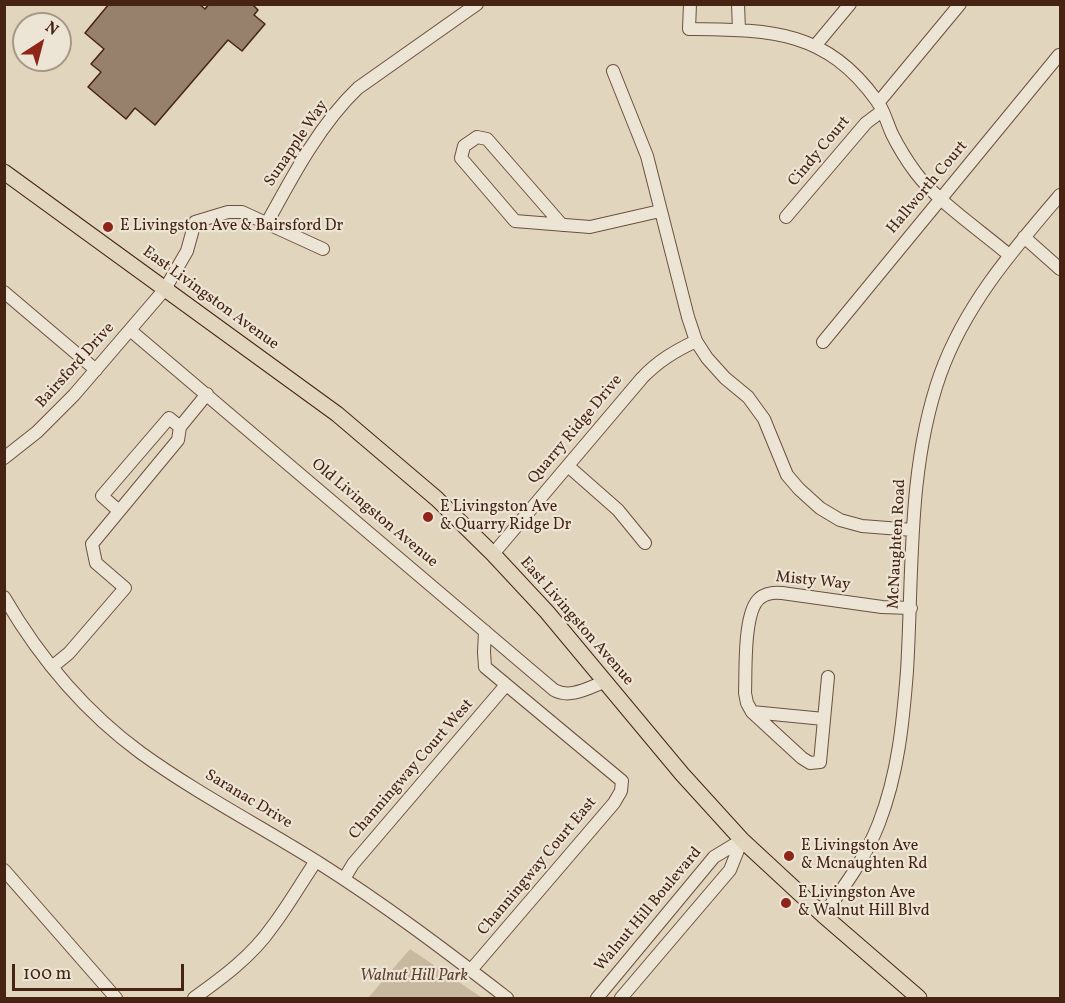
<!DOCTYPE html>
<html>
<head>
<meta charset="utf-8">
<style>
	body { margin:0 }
	#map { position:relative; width:1065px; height:1003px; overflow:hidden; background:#e1d6bd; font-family:Vollkorn,serif }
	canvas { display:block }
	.frame { position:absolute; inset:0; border:6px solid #472314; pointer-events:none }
	.north { position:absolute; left:12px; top:12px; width:60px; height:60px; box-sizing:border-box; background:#ece4d4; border:2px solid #aa9787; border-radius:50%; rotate:36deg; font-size:16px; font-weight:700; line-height:24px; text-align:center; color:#472314 }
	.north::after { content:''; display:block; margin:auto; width:21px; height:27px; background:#8f2418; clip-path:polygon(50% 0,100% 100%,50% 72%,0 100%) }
	.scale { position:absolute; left:12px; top:964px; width:172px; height:27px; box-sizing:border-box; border:3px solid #472314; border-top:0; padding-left:8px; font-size:18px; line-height:21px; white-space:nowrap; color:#472314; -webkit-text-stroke:4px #ece4d4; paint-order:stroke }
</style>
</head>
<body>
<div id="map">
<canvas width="1065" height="1003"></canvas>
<div class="frame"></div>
<div class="north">N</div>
<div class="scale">100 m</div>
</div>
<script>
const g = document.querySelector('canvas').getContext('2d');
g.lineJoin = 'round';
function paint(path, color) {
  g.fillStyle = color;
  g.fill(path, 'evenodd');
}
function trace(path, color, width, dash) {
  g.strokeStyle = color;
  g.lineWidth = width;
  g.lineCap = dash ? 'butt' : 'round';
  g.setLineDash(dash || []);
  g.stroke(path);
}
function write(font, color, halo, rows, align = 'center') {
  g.font = font + ' Vollkorn,serif';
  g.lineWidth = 4.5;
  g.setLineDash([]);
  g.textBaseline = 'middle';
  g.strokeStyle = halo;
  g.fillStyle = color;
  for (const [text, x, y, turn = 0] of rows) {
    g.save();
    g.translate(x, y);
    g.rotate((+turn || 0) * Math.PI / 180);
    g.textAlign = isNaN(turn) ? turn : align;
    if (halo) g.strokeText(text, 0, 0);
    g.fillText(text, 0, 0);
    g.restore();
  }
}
paint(new Path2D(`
	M410 949 478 995 482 998H368Z`), '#c7b8a0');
const building = new Path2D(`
	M109 4H199L205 9 209 4H252L258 10 254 15 265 24 242 51 228 40 155 125 135 108 126 119 88 87 101 72 91 64 104 49 85 33Z`);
paint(building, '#97806c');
trace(building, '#472314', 1.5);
const minor = new Path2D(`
	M690 4 689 29C770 30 825 29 877 101 884 110 887 123 892 134 899 148 907 161 916 173 938 202 981 231 1009 255
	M738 4 739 30
	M815 46 850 4
	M613 71 647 156 688 317 696 341 707 358 725 378 748 397 764 419 787 475 799 489 820 508 840 520 862 526 913 530
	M878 103 960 4
	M786 217 866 123 882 111
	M267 223C292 177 320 124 358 88L477 4
	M562 225 487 139 477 137 464 146 461 158 515 221 590 227 660 211
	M1024 237 1060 269
	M4 292 96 370
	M130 330 554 690C570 699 588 688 604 682
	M823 342 1059 55
	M4 458 37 432 74 395 165 289 187 251 195 222 228 212H242L323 249
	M568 466 618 510 645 543
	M119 511 102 496 169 418 180 427
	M493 554 642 378C658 361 675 351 696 341
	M4 597C39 657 85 712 141 753 198 794 260 826 319 863 384 904 446 951 507 998
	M52 667 69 653 125 588 96 563 92 544 178 440 180 427 207 394
	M828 677 820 762 810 763 802 758 752 712 747 703 745 693C746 672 743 611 760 598 766 593 774 592 782 593L882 607 911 608
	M752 712 824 719
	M4 870 116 998
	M344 879 353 864 506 685
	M823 915C845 886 866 857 879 823 898 774 903 723 907 671 913 573 907 469 940 375 965 305 1012 251 1060 195
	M471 970 614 803 621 791 622 781 485 667 484 652 485 631
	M194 998C222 978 252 956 272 927 288 906 301 883 316 861
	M597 998 714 857 742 840
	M621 998 730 870 742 840`);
const major = new Path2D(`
	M4 172 337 414 437 499 493 554 547 612 682 774 742 840 823 915 919 998`);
trace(minor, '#6e503e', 14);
trace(major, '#472314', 17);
trace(minor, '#ece4d4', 12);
trace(major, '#e1d6bd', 15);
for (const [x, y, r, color] of [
	[108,227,6,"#8f2418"],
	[428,517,6,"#8f2418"],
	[789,856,6,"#8f2418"],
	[786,903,6,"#8f2418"]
]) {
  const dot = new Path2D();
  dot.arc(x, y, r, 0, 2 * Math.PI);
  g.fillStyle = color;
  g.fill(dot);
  trace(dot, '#ece4d4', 2);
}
write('16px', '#472314', '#ece4d4', [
	["Sunapple Way",297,144,-56],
	["Cindy Court",820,152,-50],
	["Hallworth Court",928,188,-50],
	["East Livingston Avenue",210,299,36],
	["Bairsford Drive",76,366,-48],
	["Quarry Ridge Drive",576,430,-50],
	["Old Livingston Avenue",374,514,40],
	["McNaughten Road",898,544,-87],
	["Misty Way",813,582,6],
	["East Livingston Avenue",576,622,49],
	["Channingway Court West",412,770,-49],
	["Saranac Drive",248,800,31],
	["Channingway Court East",538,867,-50],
	["Walnut Hill Boulevard",649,910,-50]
]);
write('16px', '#472314', '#ece4d4', [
	["E Livingston Ave & Bairsford Dr",120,227],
	["E Livingston Ave",440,508],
	["& Quarry Ridge Dr",440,526],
	["E Livingston Ave",801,847],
	["& Mcnaughten Rd",801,865],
	["E Livingston Ave",798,894],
	["& Walnut Hill Blvd",798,912]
], 'left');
write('italic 16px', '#614130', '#ece4d4', [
	["Walnut Hill Park",414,977]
]);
</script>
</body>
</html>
